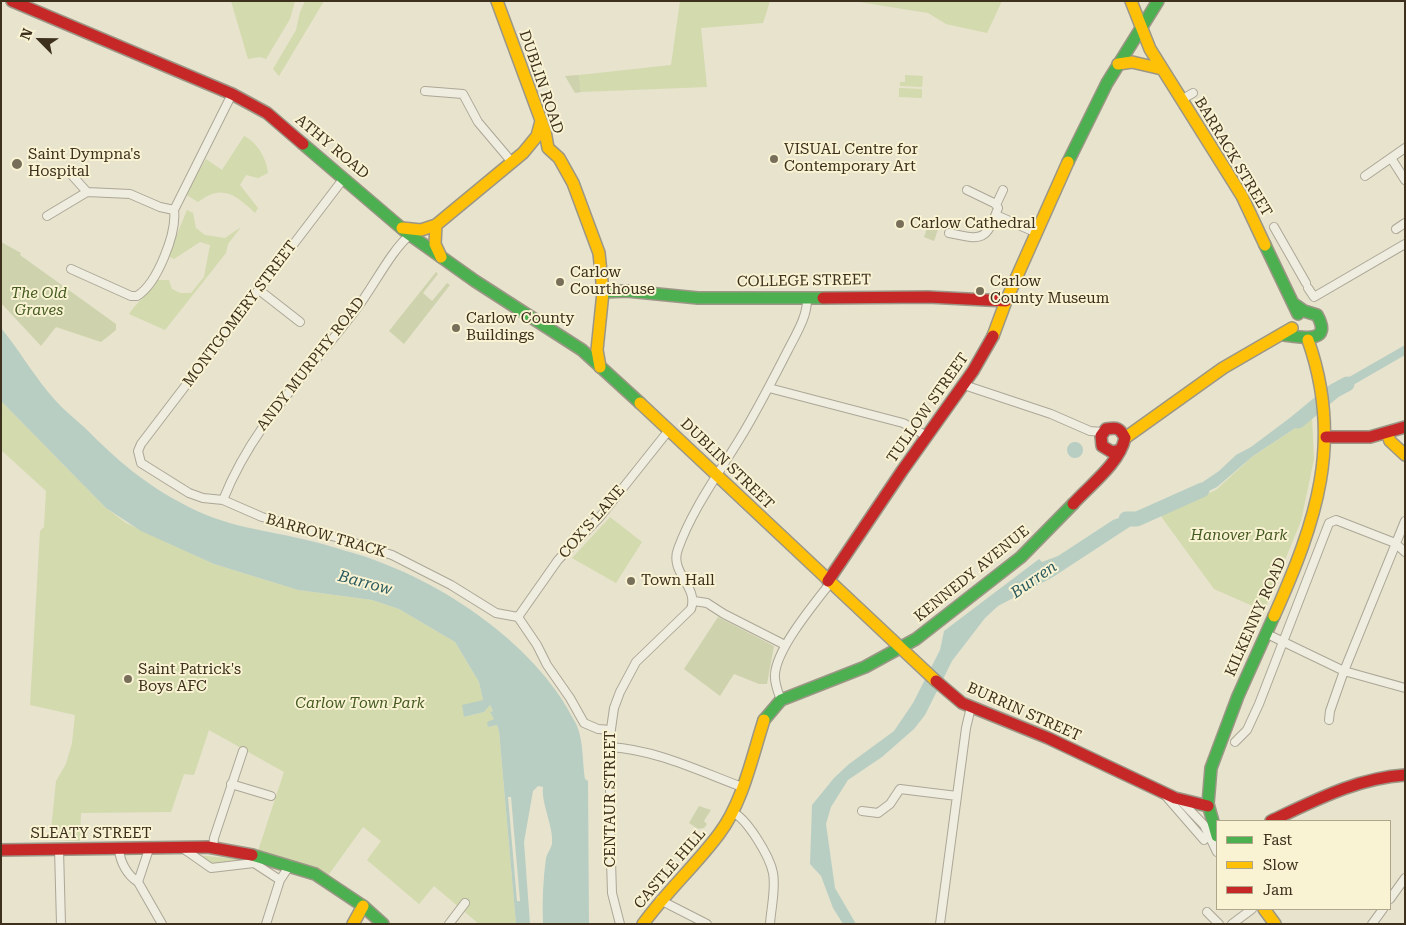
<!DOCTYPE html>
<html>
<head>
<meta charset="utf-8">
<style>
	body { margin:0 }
	#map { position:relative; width:1406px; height:925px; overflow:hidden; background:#e7e3cd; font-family:"Roboto Serif",serif }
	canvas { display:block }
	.frame { position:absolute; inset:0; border:2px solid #3d301d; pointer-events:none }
	.legend { position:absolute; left:1216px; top:820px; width:175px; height:90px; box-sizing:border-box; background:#f9f3d3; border:1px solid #aea58a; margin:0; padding:6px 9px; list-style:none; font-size:15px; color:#3d301d }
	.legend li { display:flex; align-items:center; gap:10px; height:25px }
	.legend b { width:25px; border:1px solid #aea58a }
	.north { position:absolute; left:15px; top:15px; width:50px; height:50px; -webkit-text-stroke:4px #f9f3d3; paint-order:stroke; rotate:293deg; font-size:14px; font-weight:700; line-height:20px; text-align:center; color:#3d301d }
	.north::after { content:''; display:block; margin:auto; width:18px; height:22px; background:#3d301d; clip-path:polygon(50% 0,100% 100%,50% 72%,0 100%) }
</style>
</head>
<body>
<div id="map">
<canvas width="1406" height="925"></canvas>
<div class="frame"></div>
<ul class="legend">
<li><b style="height:6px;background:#4caf50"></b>Fast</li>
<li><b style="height:6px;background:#ffc107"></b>Slow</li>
<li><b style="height:6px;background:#c62828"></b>Jam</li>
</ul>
<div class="north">N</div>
</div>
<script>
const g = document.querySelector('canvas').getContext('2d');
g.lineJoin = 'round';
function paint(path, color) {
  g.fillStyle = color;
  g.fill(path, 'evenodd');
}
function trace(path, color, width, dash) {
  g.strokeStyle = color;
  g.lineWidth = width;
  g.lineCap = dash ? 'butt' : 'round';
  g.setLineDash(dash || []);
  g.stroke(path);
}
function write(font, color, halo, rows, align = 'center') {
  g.font = font + ' "Roboto Serif",serif';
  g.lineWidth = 4;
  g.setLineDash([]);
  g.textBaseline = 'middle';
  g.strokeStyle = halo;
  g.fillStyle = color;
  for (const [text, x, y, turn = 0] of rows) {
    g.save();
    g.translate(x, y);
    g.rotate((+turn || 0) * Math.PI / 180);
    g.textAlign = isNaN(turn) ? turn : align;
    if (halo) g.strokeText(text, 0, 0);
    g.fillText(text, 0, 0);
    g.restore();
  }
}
paint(new Path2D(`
	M231 1H295L290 19 266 59 260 57 248 59Z
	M305 1H324L279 76 273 69 296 30 300 12Z
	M680 1H770L763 23 701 28 707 87 581 92 579 75 671 65Z
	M853 1H1002L987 33 946 24 928 13Z
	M905 75 923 76 922 87 900 86V82H905Z
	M899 88 922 89V98L899 97Z
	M244 136C257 142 267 159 268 173L258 178 246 175 240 185 258 208 255 213C235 194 222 184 198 202L185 194 206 159 222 170Z
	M187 210 193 213 196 228 205 235 225 238 241 227 228 244 226 253 165 330 129 314C138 301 149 293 157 280H169L172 289 180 293H191L204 277 210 245 200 242 174 259 168 256Z
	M1 401 106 508 126 523 214 564 298 590 372 600 399 609 455 642 479 682 483 700 464 717 484 712 490 705 493 711 490 712 494 719 488 727 497 725 499 731 516 924H479L434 886 419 904 367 860 381 841 363 827 327 877 307 865 258 851 284 772 209 730 194 775 184 774 171 812 81 813 80 841 50 840 56 781 66 764 72 743 75 715 30 705 40 531 44 527 46 491 1 450Z
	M1312 417 1314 459 1301 521 1264 611 1214 589 1160 515 1216 490 1253 456Z
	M610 517 642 542 616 583 572 558Z
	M195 855 248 860 211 865Z`), '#d3daae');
paint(new Path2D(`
	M579 75 581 92 575 93 565 76Z
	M930 220 940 224 934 241 924 237Z
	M1 242 21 253 20 255 116 324V330L101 342 56 327 41 346 1 303Z
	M436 272 438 274 423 293 432 301 447 283 450 285 404 344 389 331Z
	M718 617 774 646 767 684H759L734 674 720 696 684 669Z
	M699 806 711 810 704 821 707 824 704 828 698 829 689 823Z`), '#ced3ae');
paint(new Path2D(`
	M1 328C20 351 35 378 55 400 64 410 74 418 84 427 117 460 143 483 185 505 221 524 250 528 289 536 308 540 328 545 346 551 432 574 535 641 575 722 584 738 582 762 585 779L588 781 589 924H543C542 902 543 880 546 858 547 853 551 849 552 844 554 827 541 804 543 787L538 786 533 791 524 842 530 924H516L499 731 497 725 488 727 487 722 494 719 490 712 493 711 490 705 484 712 464 717 462 705 483 700 479 682 455 642 399 609 372 600 298 590 214 564 141 531 106 508 1 401Z
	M1405 345V355L1341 392 1331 400 1330 388Z
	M1311 402 1312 417 1253 456 1217 487 1186 502 1182 492 1197 486 1219 471 1236 455 1251 447Z
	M1067 450a8 8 0 1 1 16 0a8 8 0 1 1-16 0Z
	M1143 509 1146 521 1131 526 1053 577 998 606 985 618 952 661 925 715 914 729 882 757 848 780 831 807 826 824 835 888 856 924H843L833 908 821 876 810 864 812 805 834 778 849 764 894 731 913 703 940 650 944 631 1039 559 1042 562 1058 556 1113 520Z`), '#b9cec3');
paint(new Path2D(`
	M508 797H511L520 901H517Z`), '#e7e3cd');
trace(new Path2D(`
	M1298 421 1334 391 1347 384
	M1126 519H1137L1202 490`), '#b9cec3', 15);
const street = new Path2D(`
	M425 91 463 94 478 122 511 161
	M1181 100 1193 93
	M1391 158 1405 180
	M70 173 87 192
	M1365 176 1405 148
	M344 178 141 444 138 451 141 463 189 493 203 498 223 500 262 517 339 538 392 555 451 585 496 613 518 617
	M996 205 1003 190
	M174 210 232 94
	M996 215 1037 233
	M47 216 87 192 130 194 160 207 174 210
	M1274 227 1306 283
	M1396 229 1405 223
	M949 233C982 240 986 242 998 208L996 204 967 190
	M71 269 131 296H137C157 284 177 233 174 210
	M1308 288 1314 297 1405 244
	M259 290 300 322
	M964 385 1051 414 1090 431 1103 432
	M769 388 903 423 927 436
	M223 500C254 422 308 374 357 308 372 289 392 249 410 235
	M694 601 707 603 724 614 785 645
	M518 617 558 560 599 518 669 430
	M518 617 537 645 547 665 570 698 584 723 598 729 611 730
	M1265 633 1344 671 1405 688
	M781 700C778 692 774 683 775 674 777 648 814 604 831 582
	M1329 720 1330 711 1344 671 1405 521
	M1235 742 1247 730 1259 704 1329 523 1336 520 1395 543 1405 552
	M610 747C657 750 699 771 742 787
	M231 784 271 796
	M1164 794 1204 840
	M1180 800 1204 825 1217 852
	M862 811 878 813 890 804 900 789 957 796
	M732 812C747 818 770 857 773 873 776 889 771 908 770 924
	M181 847 211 868 254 863 280 880 290 865
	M213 848 214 838 243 751
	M59 849 61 924
	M119 849C120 862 127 875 138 882
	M149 849 138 882 162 924
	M1390 899 1405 878
	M660 900 707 924
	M1207 912 1219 924
	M266 924 280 880
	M449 924 465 903
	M620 924 612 893 610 828V736L614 708 620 692 636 662 691 609C699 586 669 573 678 549 692 510 717 476 739 440 757 411 772 381 788 350 796 334 808 316 807 297
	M940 924 966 728 971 707
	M1232 924 1252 909
	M1372 924 1383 909`);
const fast = new Path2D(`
	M303 144 406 232 475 281 582 350 640 403
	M1068 162 1107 83 1158 1
	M1265 245 1298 314
	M603 292 627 291 698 298H823
	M1284 335C1299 337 1334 345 1317 315L1304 311 1294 304
	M764 720 781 700 865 667 916 639 1021 557 1073 504
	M1217 836 1208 804 1211 768 1238 696 1274 616
	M252 855 315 874 363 906 383 924`);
const slow = new Path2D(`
	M497 1 545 131 548 148 559 158 573 183 599 253 603 292 597 350 600 367
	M1131 1 1150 49 1242 196 1265 245
	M1118 64 1132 62 1162 69
	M436 225 435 244 441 257
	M402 228 421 230 436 225 523 153 537 136 541 121
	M993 336 1006 301 1068 162
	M640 403 936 681
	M1387 433 1390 441 1405 455
	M1125 438 1223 368 1292 328
	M1274 616C1316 522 1344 442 1308 340
	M1264 909 1275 924
	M353 924 363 906
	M643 924C666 892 696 865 719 834 743 802 752 757 764 720`);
const jam = new Path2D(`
	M12 1 232 94 267 113 303 144
	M823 298 928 297 1006 301
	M1326 437H1370L1405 427
	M1073 504C1090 485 1119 464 1125 438 1120 428 1117 427 1106 429L1101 436 1102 446 1112 452 1120 450
	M828 581 902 471 973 371 993 336
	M936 681 962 703 1048 738 1175 798 1208 806
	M1271 821C1314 801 1357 778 1405 775
	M1 850 208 847 252 855`);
trace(street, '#aca796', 10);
trace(fast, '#9c9686', 14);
trace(slow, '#9c9686', 14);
trace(jam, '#9c9686', 14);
trace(street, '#efece0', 8);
trace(fast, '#4caf50', 11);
trace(slow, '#ffc107', 11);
trace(jam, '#c62828', 11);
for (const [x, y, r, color] of [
	[774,159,5,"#786f5b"],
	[17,164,6,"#786f5b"],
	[900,224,5,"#786f5b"],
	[560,282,5,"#786f5b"],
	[980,291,5,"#786f5b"],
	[456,328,5,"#786f5b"],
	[631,581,5,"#786f5b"],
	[128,679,5,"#786f5b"]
]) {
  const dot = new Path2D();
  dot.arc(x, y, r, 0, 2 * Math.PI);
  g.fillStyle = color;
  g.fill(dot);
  trace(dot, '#f9f3d3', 2);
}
write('15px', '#3d301d', '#f9f3d3', [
	["DUBLIN ROAD",541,82,71],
	["ATHY ROAD",332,147,40],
	["BARRACK STREET",1233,157,59],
	["COLLEGE STREET",804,281,-1],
	["MONTGOMERY STREET",240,314,-53],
	["ANDY MURPHY ROAD",311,364,-52],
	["TULLOW STREET",928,408,-55],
	["DUBLIN STREET",727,464,44],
	["COX'S LANE",592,522,-49],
	["BARROW TRACK",326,536,16],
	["KENNEDY AVENUE",972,574,-39],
	["KILKENNY ROAD",1256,617,-66],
	["BURRIN STREET",1024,712,24],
	["CENTAUR STREET",611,799,-90],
	["SLEATY STREET",91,834],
	["CASTLE HILL",670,869,-49]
]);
write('15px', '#3d301d', '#f9f3d3', [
	["VISUAL Centre for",784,150],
	["Contemporary Art",784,167],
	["Saint Dympna's",28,155],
	["Hospital",28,172],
	["Carlow Cathedral",910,224],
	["Carlow",570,273],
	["Courthouse",570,290],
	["Carlow",990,282],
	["County Museum",990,299],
	["Carlow County",466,319],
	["Buildings",466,336],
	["Town Hall",641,581],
	["Saint Patrick's",138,670],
	["Boys AFC",138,687]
], 'left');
write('italic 15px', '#455b21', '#f9f3d3', [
	["The Old",39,294],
	["Graves",39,311],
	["Hanover Park",1239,536],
	["Carlow Town Park",360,704]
]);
write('italic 16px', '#2b5b5e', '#f9f3d3', [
	["Burren",1034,580,-35],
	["Barrow",365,583,15]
]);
</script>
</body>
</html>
